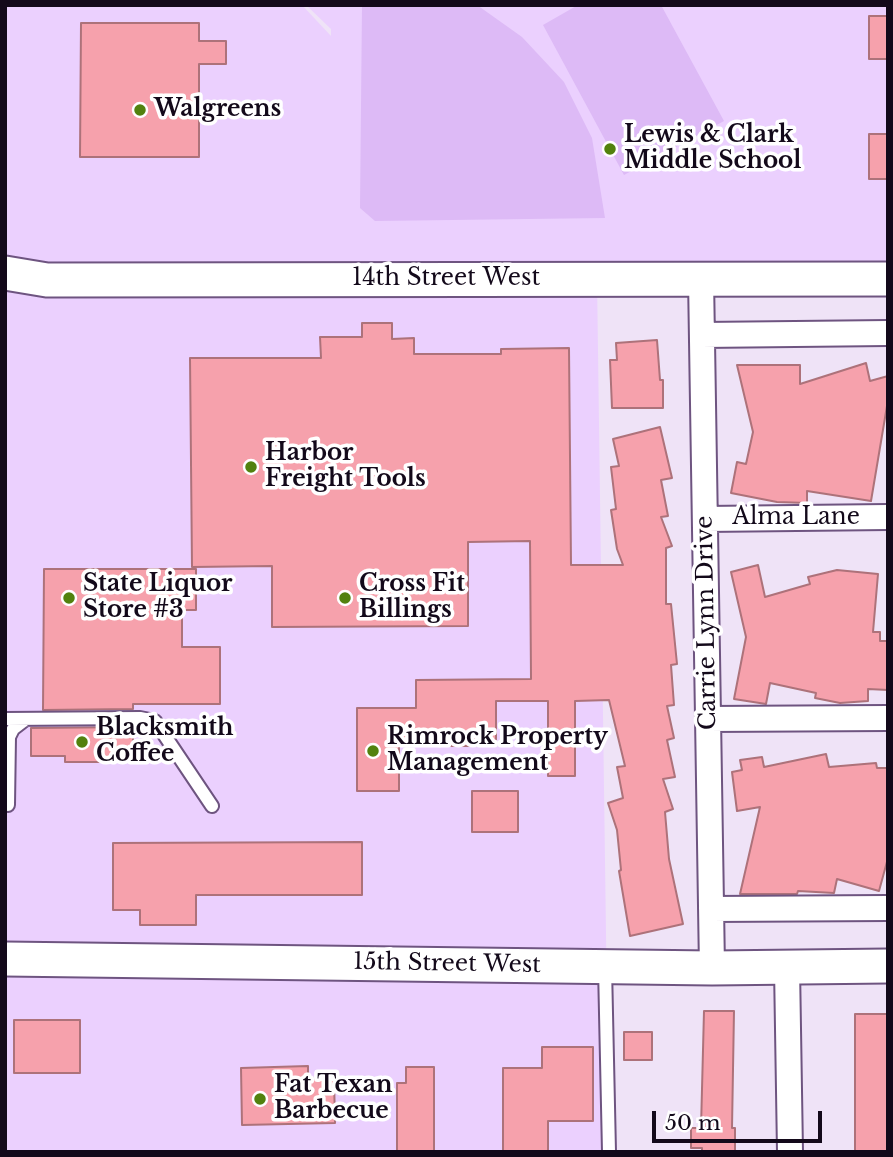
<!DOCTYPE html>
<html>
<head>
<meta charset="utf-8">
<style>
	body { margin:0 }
	#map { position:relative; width:893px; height:1157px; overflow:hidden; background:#efe3f7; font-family:"Libre Baskerville",serif }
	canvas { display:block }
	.frame { position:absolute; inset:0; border:7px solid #13091a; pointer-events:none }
	.scale { position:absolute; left:652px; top:1111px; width:170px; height:32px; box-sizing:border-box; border:4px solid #13091a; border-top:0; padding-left:9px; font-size:21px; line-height:24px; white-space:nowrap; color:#13091a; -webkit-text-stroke:5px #fff; paint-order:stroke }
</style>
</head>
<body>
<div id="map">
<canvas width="893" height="1157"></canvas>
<div class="frame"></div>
<div class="scale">50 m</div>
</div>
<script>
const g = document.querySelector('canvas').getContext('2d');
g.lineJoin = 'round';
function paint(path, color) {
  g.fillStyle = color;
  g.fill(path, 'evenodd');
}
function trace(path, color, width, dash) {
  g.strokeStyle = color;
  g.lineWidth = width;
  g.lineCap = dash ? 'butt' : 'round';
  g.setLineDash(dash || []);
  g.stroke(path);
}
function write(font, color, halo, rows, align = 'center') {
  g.font = font + ' "Libre Baskerville",serif';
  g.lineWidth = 7;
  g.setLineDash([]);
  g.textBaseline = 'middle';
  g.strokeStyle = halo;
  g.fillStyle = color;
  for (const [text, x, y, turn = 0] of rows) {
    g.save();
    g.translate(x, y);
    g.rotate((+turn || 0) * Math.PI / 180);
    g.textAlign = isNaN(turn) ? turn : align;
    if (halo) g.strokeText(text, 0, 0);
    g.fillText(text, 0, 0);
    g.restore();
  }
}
paint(new Path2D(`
	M5 5H302L331 36V29L306 5H888V262H333V279L597 278 609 1152H5Z`), '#ebd0fe');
paint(new Path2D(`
	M362 5H477L522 37 564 82 592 138 605 218 375 221 360 208Z
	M578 5H661L724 121 624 175 543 25Z`), '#ddbaf6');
const building = new Path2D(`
	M869 16H888V59H869Z
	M81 23H199V41H226V64H199V157H80Z
	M869 134H888V179H869Z
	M362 323H392V339L414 338V354H501V349L569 348 571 565H623L617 549 611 510 616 509 611 467 619 466 613 439 660 427 672 478 661 480 668 516 661 517 672 546 666 548V604H671L677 664 671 665 674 705 667 706 674 738 667 740 675 777 663 779 673 809 665 812 669 859 683 924 630 936 619 871 621 870 617 830 608 803 623 798 617 767 625 766 609 700 575 701V776H548V701H496V746H399V791H357V708H416V680L531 679 530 541 468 542V626L272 627V566L192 567 190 358H321L320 337H362Z
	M657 340 660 380H663V408H612L610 360H617L616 343Z
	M866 363 870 381 888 376V400L871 501 807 491V503L777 502 731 493 737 462 746 464 753 432 737 365H800V384Z
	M758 565 765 597 810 584 808 577 837 570 878 574 873 632H880V641H888V690L868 689V701L840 703 815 698 816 693 770 683 766 704 734 699 746 637 731 572Z
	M44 569H196V610H182V647H220V704H133V709L43 710Z
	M133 727V749H122V762H65V756H31V728Z
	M826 754 829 767 876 763 877 768H888V858L879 891 837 879 834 893 798 891 797 894H740L760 807 737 811 732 772 742 770 740 760 762 757 764 767Z
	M472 791H518V832H472Z
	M362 842V895H196V925H140V910H113V843Z
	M704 1011H734L732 1128H735V1152H702V1148H691V1128H701Z
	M855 1014H888V1152H855Z
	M14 1020H80V1073H14Z
	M624 1032H652V1060H624Z
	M542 1047H593V1121H548V1152H503V1068H542Z
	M308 1066V1079L334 1078 335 1123 242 1125 241 1068Z
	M406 1067H434V1152H397V1083H406Z`);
paint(building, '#f6a1ac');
trace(building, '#ad727a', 2);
const lane = new Path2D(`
	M5 719 140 718 155 721 212 806
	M8 805 9 737 13 729 26 719
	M605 967 609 1152`);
const street = new Path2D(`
	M701 278 712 968
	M702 335 888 333
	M705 519 888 517
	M708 719 888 718
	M711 909 888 908
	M787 967 790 1152`);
const secondary = new Path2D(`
	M5 273 47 280 888 279
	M5 959 712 968 888 966`);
trace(lane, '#6e5480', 16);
trace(street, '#6e5480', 28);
trace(secondary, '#6e5480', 37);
trace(lane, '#fff', 12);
trace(street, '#fff', 24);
trace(secondary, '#fff', 33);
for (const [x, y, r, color] of [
	[140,110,7,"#52810e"],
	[610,149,7,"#52810e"],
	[251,467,7,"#52810e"],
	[69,598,7,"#52810e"],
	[345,598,7,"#52810e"],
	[82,742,7,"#52810e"],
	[373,751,7,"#52810e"],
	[260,1099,7,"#52810e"]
]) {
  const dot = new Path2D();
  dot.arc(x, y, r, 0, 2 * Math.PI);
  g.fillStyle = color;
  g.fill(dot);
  trace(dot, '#fff', 2.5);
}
write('bold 23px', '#13091a', '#fff', [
	["Walgreens",154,110],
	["Lewis & Clark",624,136],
	["Middle School",624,162],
	["Harbor",265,454],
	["Freight Tools",265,480],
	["State Liquor",83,585],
	["Store #3",83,611],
	["Cross Fit",359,585],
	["Billings",359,611],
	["Blacksmith",96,729],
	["Coffee",96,755],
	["Rimrock Property",387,738],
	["Management",387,764],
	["Fat Texan",274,1086],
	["Barbecue",274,1112]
], 'left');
write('23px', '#13091a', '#fff', [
	["14th Street West",446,279],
	["Alma Lane",796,518],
	["Carrie Lynn Drive",707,623,-91],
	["15th Street West",447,964,1]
]);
</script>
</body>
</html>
